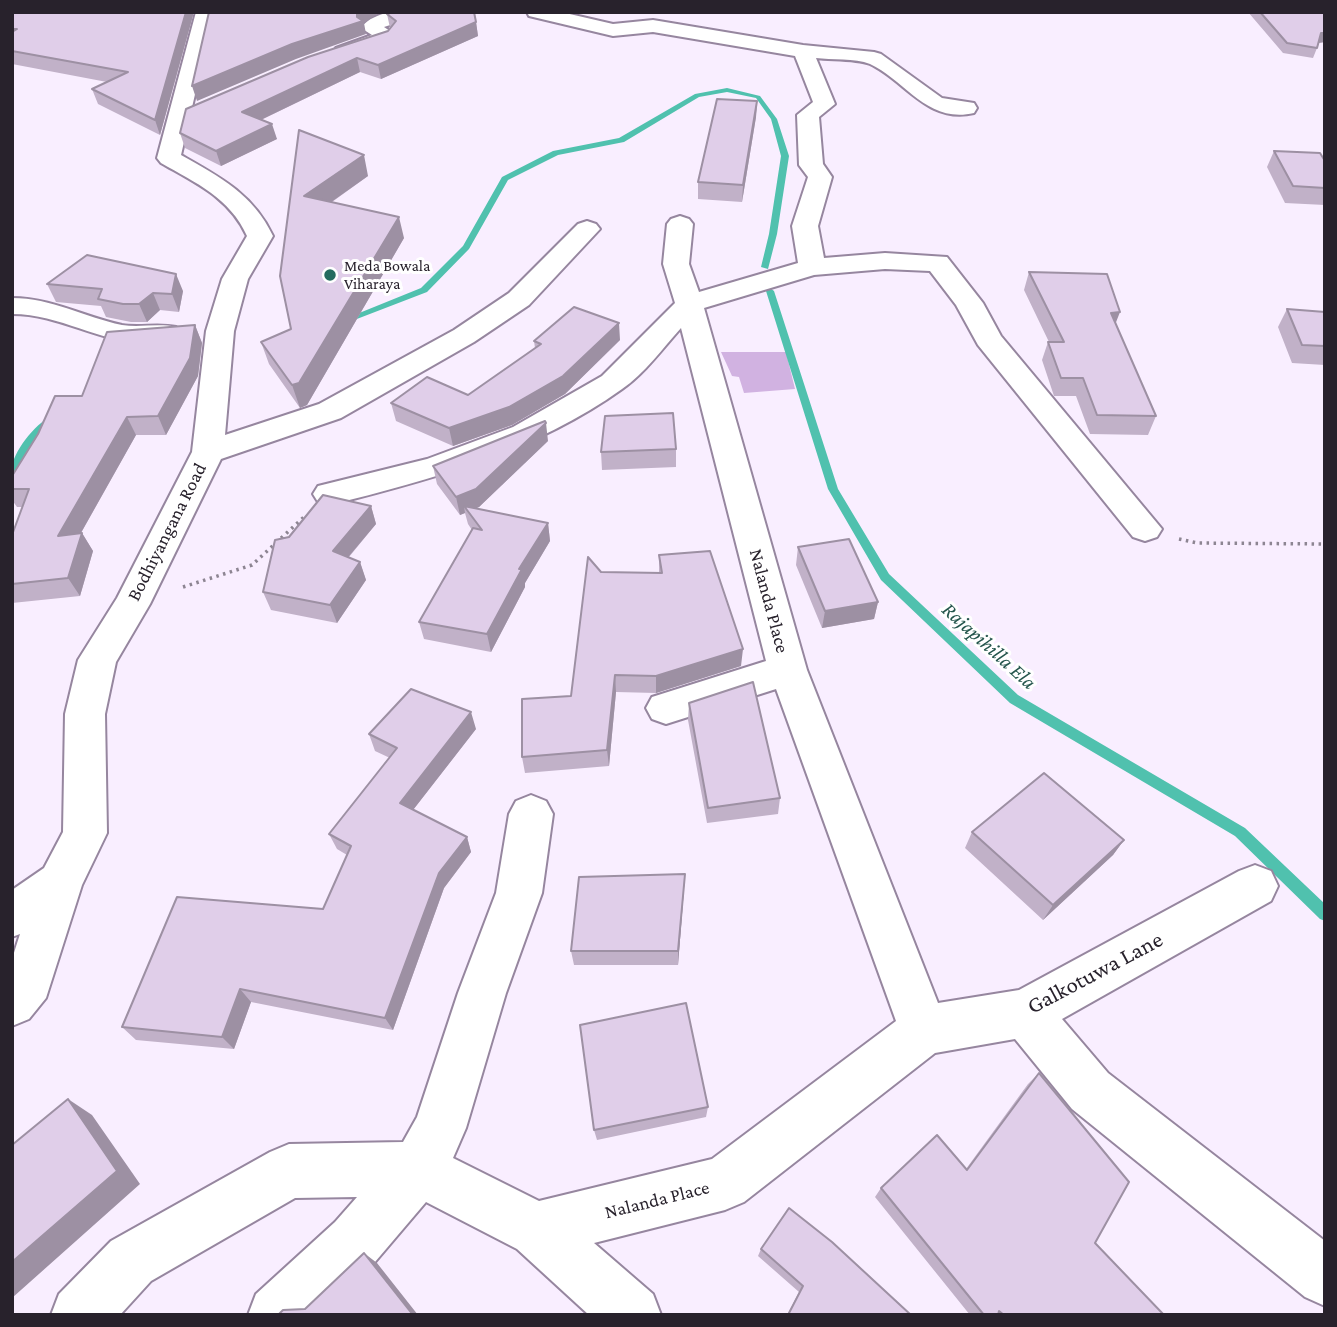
<!DOCTYPE html>
<html>
<head>
<meta charset="utf-8">
<style>
	body { margin:0 }
	#map { position:relative; width:1337px; height:1327px; overflow:hidden; background:#f9eeff; font-family:"Crimson Pro",serif }
	canvas { display:block }
	.frame { position:absolute; inset:0; border:14px solid #28222c; pointer-events:none }
</style>
</head>
<body>
<div id="map">
<canvas width="1337" height="1327"></canvas>
<div class="frame"></div>
</div>
<script>
const g = document.querySelector('canvas').getContext('2d');
g.lineJoin = 'round';
function paint(path, color) {
  g.fillStyle = color;
  g.fill(path, 'evenodd');
}
function trace(path, color, width, dash) {
  g.strokeStyle = color;
  g.lineWidth = width;
  g.lineCap = dash ? 'butt' : 'round';
  g.setLineDash(dash || []);
  g.stroke(path);
}
function write(font, color, halo, rows, align = 'center') {
  g.font = font + ' "Crimson Pro",serif';
  g.lineWidth = 6;
  g.setLineDash([]);
  g.textBaseline = 'middle';
  g.strokeStyle = halo;
  g.fillStyle = color;
  for (const [text, x, y, turn = 0] of rows) {
    g.save();
    g.translate(x, y);
    g.rotate((+turn || 0) * Math.PI / 180);
    g.textAlign = isNaN(turn) ? turn : align;
    if (halo) g.strokeText(text, 0, 0);
    g.fillText(text, 0, 0);
    g.restore();
  }
}
paint(new Path2D(`
	M721 352H786L795 389 744 393 739 377 732 376Z`), '#d1b2e1');
paint(new Path2D(`
	M727 88 760 96 777 119 789 156 777 234 768 269 761 267 769 234 781 156 771 119 756 98 727 92 699 97 624 142 558 155 508 180 469 249 427 292 349 322 342 320 421 288 463 246 502 177 553 151 619 138 695 94Z
	M770 288 774 291 838 489 889 574 1018 695 1245 828 1325 904V921L1320 919 1235 836 1010 703 881 580 828 489 766 291Z
	M55 414 60 417C49 428 38 436 30 450 24 460 21 478 12 483 12 478 11 471 12 466 16 447 38 421 55 414Z`), '#50c1ae');
const minor = new Path2D(`
	M196 12H214L181 155C220 177 253 194 273 236L248 279 234 331 225 435 319 404 454 330 509 293 578 224 587 221 596 224 600 229 529 305 474 342 341 418 221 459 150 604 116 662 105 714 107 833 82 885 46 998 29 1019 12 1026V959L20 934 12 937V890L44 868 63 832 65 714 78 660 117 598 192 452 206 331 222 279 247 236C230 198 196 183 161 163L157 158Z
	M390 12H420L418 16 384 27 396 35C386 48 351 60 336 56L333 52 336 48 372 35 361 28C368 18 379 15 390 12Z
	M527 12H561L613 24 653 20 803 45 874 52 881 54 942 98 974 103 977 108 974 113C927 124 905 80 870 64 855 58 831 60 816 58L835 104 819 117 823 164 832 177 818 226 824 258 885 253 947 257 983 303 1001 336 1162 529 1157 537 1145 541 1133 537 978 345 956 305 930 271 885 269 814 275 704 308 807 670 938 1003 1019 990 1239 871 1255 865 1271 871 1278 886 1271 901 1062 1019 1108 1073 1325 1241V1306L1305 1297 1072 1109 1015 1039 935 1053 744 1202 725 1210 594 1243 653 1294 661 1315H589L517 1249 426 1202 375 1262 320 1315H248L256 1294 335 1222 357 1197 295 1198 151 1281 120 1315H51L59 1294 111 1241 270 1152 289 1144 403 1142 417 1117 458 993 496 893 509 814 516 801 531 795 546 801 553 814 542 893 506 993 466 1128 453 1158 539 1201 712 1159 896 1021 776 689 666 724 652 719 646 708 652 697 766 661 681 328C663 348 644 374 622 389 534 452 433 479 330 505L318 502 313 494 318 486 427 459 513 427 602 376 675 303 663 264 667 224 671 219 680 216 689 219 693 224 689 264 699 292 798 263 792 226 808 177 799 165 797 115 813 102 795 56 653 32 613 36 529 16Z
	M12 298C52 298 84 317 122 325 140 328 158 323 176 327L180 333 176 339C111 355 71 314 12 314Z`);
trace(minor, '#96869f', 4);
trace(new Path2D(`
	M1179 539 1197 543 1325 544
	M183 587 252 565 305 516`), '#8d8592', 3.5, [2.5, 4.5]);
paint(minor, '#fff');
paint(new Path2D(`
	M12 12H194L160 135 98 104 92 89 107 82 12 64Z
	M1248 12H1325V42L1319 43 1313 58 1283 53Z
	M387 14 476 22 478 36 381 79 360 72 261 120 277 139 221 166 185 148 180 133 388 31 390 28Z
	M757 101 756 117 742 202 698 199V182Z
	M299 130 368 176 332 202 404 238 307 405 300 408 269 364 261 342 291 329Z
	M1274 151 1325 161V205L1285 203 1267 167Z
	M1029 272 1115 323 1156 416 1148 435 1090 434 1076 396H1054L1042 360 1048 342H1049L1024 290Z
	M47 284 183 291 179 312 160 310 147 322H131L106 317 101 306 56 302Z
	M1287 309 1325 312V365L1292 363 1278 327Z
	M195 325 202 343 198 376 166 435H136L81 533H82L93 551 80 596 12 603V535L23 507H17L12 500V476L82 396Z
	M620 340 565 394 512 425 453 446 396 421 391 403 468 395 535 348 534 341Z
	M548 441 479 507 475 508 548 523 550 541 525 583V587L491 652 424 639 419 622 472 530 468 524 465 513 460 515 437 484 433 466Z
	M676 449V467L602 470 601 452Z
	M371 506 376 524 349 557 360 562 366 580 337 623 271 610 263 592 289 537Z
	M798 547 878 602 874 619 822 628 796 565Z
	M659 555 741 666 656 693 616 692 609 766 525 773 522 757 571 696 601 572H659Z
	M689 703 780 798 778 814 707 823 688 720Z
	M476 729 413 810 467 837 471 852 444 888 393 1030 251 1002 234 1049 136 1040 122 1027 323 909 347 855 337 849 329 834 390 758 375 751 369 734Z
	M972 832 1124 840 1113 855 1043 920 965 848Z
	M684 889 678 965H574L571 951Z
	M1039 1073 1095 1243 1164 1315H970L875 1197 881 1188 966 1169 1028 1084Z
	M708 1107 706 1117 597 1140 594 1130Z
	M761 1249 911 1315H787L799 1292 758 1256Z`), '#c1b1c8');
paint(new Path2D(`
	M186 12H194L160 135 155 120Z
	M357 12H380L364 23 366 34 296 59 197 101 192 86Z
	M476 22 478 36 381 79 378 65Z
	M1321 33H1325V42L1317 43Z
	M357 58 360 72 246 127 242 112Z
	M757 101 756 117 742 202 743 185Z
	M272 124 277 139 221 166 216 151Z
	M364 155 368 176 310 217 304 196Z
	M399 217 404 238 307 405 300 408 292 385Z
	M176 274 183 291 179 312 172 294Z
	M153 293 160 310 147 322 139 304Z
	M1120 312 1113 330 1111 313Z
	M619 323 620 340 565 394 512 425 453 446 449 428Z
	M195 325 202 343 198 376 166 435 158 416Z
	M127 417 136 435 69 554 58 536Z
	M546 423 548 441 479 507 468 512 464 506 465 513 460 515 456 497Z
	M371 506 376 524 339 568 333 551Z
	M548 523 550 541 525 583V587L491 652 487 634 519 569Z
	M82 533 93 551 80 596 68 578Z
	M360 562 366 580 337 623 330 605Z
	M878 602 874 619 822 628 825 611Z
	M743 649 741 666 656 693V676Z
	M615 675 616 692 609 766 607 750Z
	M471 712 476 729 406 819 400 803Z
	M467 837 471 852 444 888 393 1030 385 1018 439 873Z
	M1124 840 1113 855 1043 920 1053 905Z
	M685 874 684 889 678 965V951Z
	M240 989 251 1002 234 1049 222 1037Z
	M68 1099 92 1115 140 1184 12 1298V1262Z
	M364 1253 377 1263 418 1315H413Z`), '#9d90a3');
const building = new Path2D(`
	M12 12H186L155 120 92 89 128 72 12 51V32L17 29H12Z
	M209 12H357V17L363 21 292 44 192 86Z
	M393 12H474L476 22 378 65 357 58 242 112 272 124 216 151 180 133 186 109 308 57 388 31 396 21 387 14Z
	M1260 12H1325V33H1321L1317 48 1287 43Z
	M717 99 757 101 743 185 698 182Z
	M299 130 364 155 304 196 399 217 299 383 292 385 261 342 291 329 280 276Z
	M1274 151 1320 153 1325 161V188L1293 186Z
	M87 255 176 274 172 294 153 293 139 304H123L98 299 102 289 47 284Z
	M1029 272 1107 274 1120 312 1111 313 1156 416 1097 415 1083 378H1061L1048 342H1064Z
	M574 307 619 323 563 376 509 407 449 428 391 403 427 377 468 395 541 344 534 341Z
	M1287 309 1325 312V346L1302 345Z
	M195 325 190 358 158 416 127 417 58 536 82 533 68 578 12 584V535L29 489H12V476L38 434 55 396H82L107 332Z
	M673 413 676 449 601 452 605 416Z
	M545 421 546 423 476 489 456 497 433 466Z
	M323 495 371 506 333 551 360 562 330 605 263 592 275 540 289 537Z
	M464 506 548 523 519 569H522L487 634 419 622 473 528 482 530Z
	M849 539 878 602 825 611 798 547Z
	M710 551 743 649 656 676 615 675 607 750 522 757V699L571 696 588 557 601 572 662 573 659 555Z
	M753 682 780 798 708 808 689 703Z
	M411 689 471 712 400 803 467 837 439 873 385 1018 240 989 222 1037 122 1027 177 897 323 909 351 846 329 834 397 748 369 734Z
	M1044 773 1124 840 1053 905 972 832Z
	M685 874 678 951H571L579 877Z
	M686 1003 708 1107 594 1130 580 1025Z
	M1039 1073 1129 1182 1095 1243 1164 1315H1004L999 1311 998 1315H984L881 1188 937 1135 967 1170Z
	M68 1099 117 1171 12 1262V1145Z
	M789 1208 832 1242 911 1315H788L803 1286 761 1249Z
	M364 1253 413 1315H278L283 1310 305 1309Z`);
paint(building, '#e0cee9');
trace(building, '#9d90a3', 2);
for (const [x, y, r, color] of [
	[330,275,7,"#246b5f"]
]) {
  const dot = new Path2D();
  dot.arc(x, y, r, 0, 2 * Math.PI);
  g.fillStyle = color;
  g.fill(dot);
  trace(dot, '#fff', 2.5);
}
write('16px', '#28222c', '#fff', [
	["Meda Bowala",344,266],
	["Viharaya",344,284]
], 'left');
write('19px', '#28222c', '#fff', [
	["Bodhiyangana Road",167,532,-63],
	["Nalanda Place",769,601,75],
	["Nalanda Place",657,1200,-14]
]);
write('italic 21px', '#25564d', '#fff', [
	["Rajapihilla Ela",989,646,42]
]);
write('23px', '#28222c', '#fff', [
	["Galkotuwa Lane",1095,973,-28]
]);
</script>
</body>
</html>
